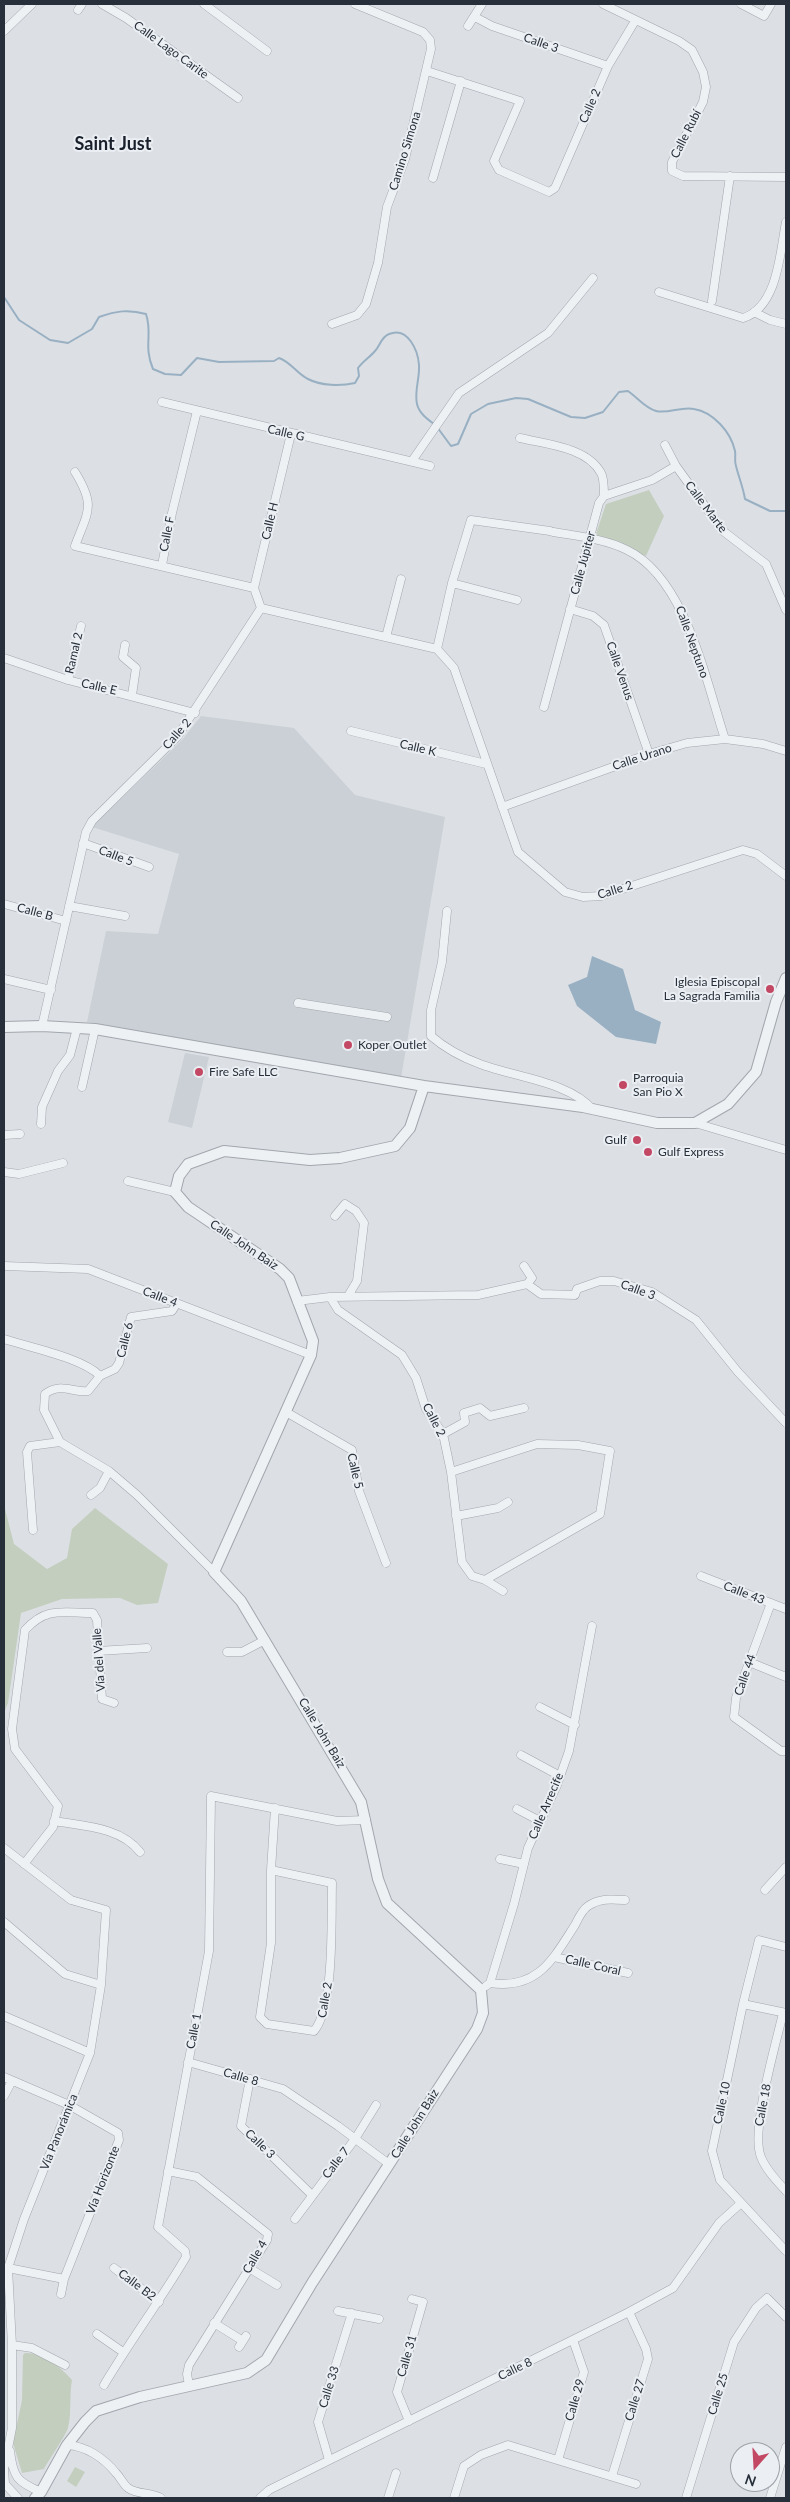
<!DOCTYPE html>
<html>
<head>
<meta charset="utf-8">
<style>
	body { margin:0 }
	#map { position:relative; width:790px; height:2502px; overflow:hidden; background:#dce0e5; font-family:Lato,sans-serif }
	canvas { display:block }
	.frame { position:absolute; inset:0; border:5px solid #272f3a; pointer-events:none }
	.north { position:absolute; left:730px; top:2442px; width:50px; height:50px; box-sizing:border-box; background:#ebeff3; border:1px solid #9da2a9; border-radius:50%; rotate:199deg; font-size:14px; font-weight:700; line-height:20px; text-align:center; color:#272f3a }
	.north::after { content:''; display:block; margin:auto; width:18px; height:22px; background:#c34863; clip-path:polygon(50% 0,100% 100%,50% 72%,0 100%) }
</style>
</head>
<body>
<div id="map">
<canvas width="790" height="2502"></canvas>
<div class="frame"></div>
<div class="north">N</div>
</div>
<script>
const g = document.querySelector('canvas').getContext('2d');
g.lineJoin = 'round';
function paint(path, color) {
  g.fillStyle = color;
  g.fill(path, 'evenodd');
}
function trace(path, color, width, dash) {
  g.strokeStyle = color;
  g.lineWidth = width;
  g.lineCap = dash ? 'butt' : 'round';
  g.setLineDash(dash || []);
  g.stroke(path);
}
function write(font, color, halo, rows, align = 'center') {
  g.font = font + ' Lato,sans-serif';
  g.lineWidth = 4;
  g.setLineDash([]);
  g.textBaseline = 'middle';
  g.strokeStyle = halo;
  g.fillStyle = color;
  for (const [text, x, y, turn = 0] of rows) {
    g.save();
    g.translate(x, y);
    g.rotate((+turn || 0) * Math.PI / 180);
    g.textAlign = isNaN(turn) ? turn : align;
    if (halo) g.strokeText(text, 0, 0);
    g.fillText(text, 0, 0);
    g.restore();
  }
}
paint(new Path2D(`
	M201 716 294 728 355 795 445 817 401 1078 87 1022 106 931 158 934 179 854 92 827 182 740Z
	M185 1053 209 1057 192 1128 168 1122Z`), '#cad0d6');
paint(new Path2D(`
	M649 490 664 516 646 556 598 539 596 534 606 504Z
	M4 1505 14 1544 47 1569 67 1558 72 1529 95 1508 168 1564 158 1603 137 1605 120 1598 62 1599 21 1613 8 1703 4 1713Z
	M25 2353C42 2352 62 2368 72 2380 69 2396 72 2412 68 2428 67 2433 49 2460 44 2469L22 2473 13 2443 22 2400 23 2355Z
	M75 2467 85 2472 76 2487 67 2481Z`), '#c3cebe');
paint(new Path2D(`
	M592 956 623 969 635 1010 661 1022 656 1044 616 1037 577 1006 568 985 587 977Z`), '#99b0c3');
trace(new Path2D(`
	M4 297 19 320 50 340 68 343 92 329 99 317C116 311 128 309 146 314 153 335 143 345 153 369L165 374 181 375 197 358 219 362 274 361 279 358C291 362 297 374 308 379 321 386 341 386 355 383L359 376 358 368C363 361 370 357 375 351 380 346 381 337 389 334 408 326 418 351 419 365 420 378 414 391 417 404 419 413 427 419 434 424
	M437 427 451 446 458 444 471 414 488 404 516 398 528 399 571 417 585 418 603 412 619 392 628 391C638 398 645 408 656 411 668 414 682 406 694 409 713 412 731 432 735 451 736 456 734 461 736 466 739 478 743 487 745 499L770 511H786`), '#99b0c3', 2);
const minor = new Path2D(`
	M102 4 126 18 238 98
	M204 4 267 51
	M603 4 679 41 692 50 703 72 706 87 703 102 672 162V171L683 176 786 177
	M741 4 764 16 771 4
	M78 10 82 4
	M475 17 492 26 608 66
	M468 26 482 4
	M4 31 32 4
	M427 71 520 101 494 161 499 170 549 192 555 188 608 66 635 21
	M433 178 461 81
	M659 292 743 318C778 307 780 252 786 222
	M712 301 730 176
	M754 312 770 320 786 324
	M332 324 357 315 366 304 378 263 387 207 405 159 431 49 430 40 423 32 355 4
	M162 402 430 466
	M520 438C545 444 587 447 601 473 604 478 604 489 604 496
	M665 445 676 466 723 531 766 564 786 610
	M412 461 459 393 548 333 593 278
	M75 472C96 506 88 511 75 546L254 588
	M553 532C577 536 605 539 627 550 686 578 706 682 725 739
	M162 565 172 513 197 411
	M452 583 517 600
	M261 608 437 649 454 668 518 852 565 892 583 897 601 896 743 850 757 854 786 876
	M261 608 254 588 291 434
	M570 609 593 616 604 625 649 754
	M386 637 401 579
	M125 645 123 657 136 668 132 695
	M437 649 452 583 471 520 550 531
	M4 658 68 680 195 713
	M68 680 81 626
	M544 707 599 503 604 496 652 480 676 466
	M351 731 486 764
	M502 807 649 754 687 743 725 739 763 744 786 751
	M83 843 149 867
	M4 904 66 921
	M69 906 125 916
	M447 911 442 962 431 1010V1036C446 1049 461 1057 480 1064 514 1077 570 1082 593 1110
	M4 979 51 990
	M298 1003 387 1017
	M42 1026 86 832 92 821 177 737 261 608
	M82 1087 95 1029
	M695 1123 786 1150
	M41 1124 42 1107 58 1071 70 1055 77 1028
	M4 1135 20 1134
	M4 1172 19 1174 63 1163
	M128 1181 175 1192
	M335 1216 345 1204 356 1211 364 1223 357 1281 348 1296
	M4 1266 88 1269 311 1355
	M524 1266 532 1278 527 1284
	M330 1297 478 1295 527 1284 541 1294 575 1295 577 1289 600 1281H614L652 1292 696 1320 738 1372 786 1423
	M297 1301 330 1297 338 1310 402 1355 416 1378 426 1409 443 1434 451 1472 462 1562 472 1576 485 1580 503 1591
	M4 1339C28 1347 83 1358 100 1376
	M286 1412 352 1450 359 1491 386 1563
	M443 1434 465 1422 464 1413 480 1408 490 1416 524 1408
	M60 1442 44 1410 45 1394C60 1382 73 1393 88 1391L100 1376 115 1369 119 1363 131 1317 172 1311 177 1303
	M451 1472 537 1444 578 1445 610 1451 600 1514 485 1580
	M91 1495 100 1488 109 1471
	M456 1516 498 1508 508 1502
	M33 1530 27 1452 30 1446 60 1442 109 1471 137 1495 214 1572
	M701 1576 786 1609
	M771 1603 736 1698 734 1717 781 1751H786
	M98 1651 147 1648
	M227 1652H242L265 1640
	M749 1662 786 1677
	M540 1707 575 1725
	M521 1755 560 1776
	M517 1809 540 1821
	M54 1821C83 1826 121 1827 140 1852
	M4 1848 71 1900 106 1910 101 1985 90 2053 24 2219 8 2268 12 2345V2428L4 2469 5 2484 18 2498
	M500 1859 524 1864
	M24 1864 53 1827 58 1806 15 1749 12 1729 25 1630C47 1606 63 1613 93 1613L97 1620 102 1699 114 1703
	M271 1870 332 1883C331 1917 335 2006 314 2031L267 2024 260 2017 271 1943Z
	M271 1870 275 1808
	M765 1890 786 1867
	M4 1922 65 1974 101 1985
	M786 1947 759 1940 743 2004 712 2151 720 2180 786 2251
	M554 1957 628 1973
	M490 1983 514 1904 528 1848 557 1785 569 1751 592 1626
	M486 1986 490 1983C538 1990 553 1959 575 1925 578 1919 582 1910 588 1906 600 1898 611 1899 625 1900
	M743 2004 786 2013
	M783 2013C776 2044 750 2131 761 2157 766 2170 777 2181 786 2191
	M4 2016 90 2053
	M188 2062 283 2089 338 2126 389 2164
	M4 2077 69 2105 118 2133 119 2140 64 2279 61 2294
	M250 2079 241 2126 312 2195
	M4 2096 12 2081
	M168 2171 197 2177 268 2234 267 2240 189 2365 187 2374 189 2385
	M295 2219 355 2139 376 2105
	M8 2268 64 2279
	M114 2268 159 2302
	M249 2268 277 2285
	M338 2311 379 2319
	M214 2323 243 2341
	M97 2334 123 2352
	M12 2345 32 2348 65 2365
	M239 2347 246 2336
	M104 2385C130 2341 160 2301 186 2257L185 2251 158 2227 209 1951 211 1796 337 1821 366 1820
	M409 2421 397 2392 423 2302 412 2299
	M67 2445C86 2446 104 2458 116 2473 121 2478 123 2484 128 2488 138 2495 151 2492 161 2498
	M10 2451C13 2477 17 2482 41 2492
	M329 2460 318 2422 352 2313
	M558 2460 584 2372 573 2340
	M612 2476 648 2359 646 2349 629 2312
	M260 2498 269 2490 629 2312 673 2288 719 2223 740 2204
	M388 2498 396 2473
	M454 2498 464 2466 481 2455 508 2445 636 2484
	M686 2498 734 2342 756 2308 767 2298 786 2317
	M770 2498 786 2447`);
const tertiary = new Path2D(`
	M4 1027 42 1026 95 1029 424 1086 583 1107 657 1123H695L728 1104 756 1072 776 1002 786 978
	M35 2498 41 2492 67 2445 85 2422 96 2411 140 2397 247 2373 266 2360 312 2283 477 2029 483 2013 481 1990 387 1903 378 1879 361 1802 241 1601 214 1572 311 1355 313 1341 289 1278 280 1269 188 1207 175 1192 179 1176 188 1164 224 1151 310 1160 340 1158 395 1146 410 1128 424 1086`);
trace(minor, '#a2a7ae', 9);
trace(tertiary, '#a2a7ae', 12);
trace(minor, '#eef1f4', 8);
trace(tertiary, '#eef1f4', 10);
for (const [x, y, r, color] of [
	[770,989,5,"#c34863"],
	[348,1045,5,"#c34863"],
	[199,1072,5,"#c34863"],
	[623,1085,5,"#c34863"],
	[637,1140,5,"#c34863"],
	[648,1152,5,"#c34863"]
]) {
  const dot = new Path2D();
  dot.arc(x, y, r, 0, 2 * Math.PI);
  g.fillStyle = color;
  g.fill(dot);
  trace(dot, '#ebeff3', 2);
}
write('12px', '#272f3a', '#ebeff3', [
	["Calle 3",541,43,19],
	["Calle Lago Carite",171,50,36],
	["Calle 2",590,106,-66],
	["Calle Rubí",686,134,-63],
	["Camino Simona",405,151,-73],
	["Calle G",286,433,13],
	["Calle Marte",706,507,53],
	["Calle H",270,521,-77],
	["Calle F",167,534,-79],
	["Calle Júpiter",583,563,-75],
	["Calle Neptuno",692,642,70],
	["Ramal 2",74,653,-77],
	["Calle Venus",620,671,71],
	["Calle E",99,687,13],
	["Calle 2",177,734,-49],
	["Calle K",418,748,13],
	["Calle Urano",642,757,-18],
	["Calle 5",116,856,21],
	["Calle 2",615,890,-17],
	["Calle B",35,912,15],
	["Calle John Baiz",244,1245,34],
	["Calle 3",638,1290,20],
	["Calle 4",160,1297,21],
	["Calle 6",125,1340,-76],
	["Calle 2",434,1420,63],
	["Calle 5",355,1471,77],
	["Calle 43",744,1593,21],
	["Vía del Valle",99,1660,-94],
	["Calle 44",745,1675,-71],
	["Calle John Baiz",322,1733,59],
	["Calle Arrecife",546,1806,-67],
	["Calle Coral",593,1965,13],
	["Calle 2",325,2000,-80],
	["Calle 1",194,2031,-79],
	["Calle 8",241,2077,16],
	["Calle 10",722,2103,-78],
	["Calle 18",763,2105,-79],
	["Calle John Baiz",415,2124,-58],
	["Vía Panorámica",59,2132,-68],
	["Calle 3",260,2144,44],
	["Calle 7",336,2163,-52],
	["Vía Horizonte",103,2180,-69],
	["Calle 4",255,2257,-60],
	["Calle B2",137,2285,37],
	["Calle 31",407,2356,-74],
	["Calle 8",515,2369,-26],
	["Calle 33",329,2387,-73],
	["Calle 25",718,2394,-73],
	["Calle 29",575,2400,-74],
	["Calle 27",635,2400,-73]
]);
write('12px', '#272f3a', '#ebeff3', [
	["Iglesia Episcopal",760,982,"right"],
	["La Sagrada Familia",760,996,"right"],
	["Koper Outlet",358,1045],
	["Fire Safe LLC",209,1072],
	["Parroquia",633,1078],
	["San Pio X",633,1092],
	["Gulf",627,1140,"right"],
	["Gulf Express",658,1152]
], 'left');
write('bold 18px', '#19202b', '#ebeff3', [
	["Saint Just",113,144]
]);
</script>
</body>
</html>
